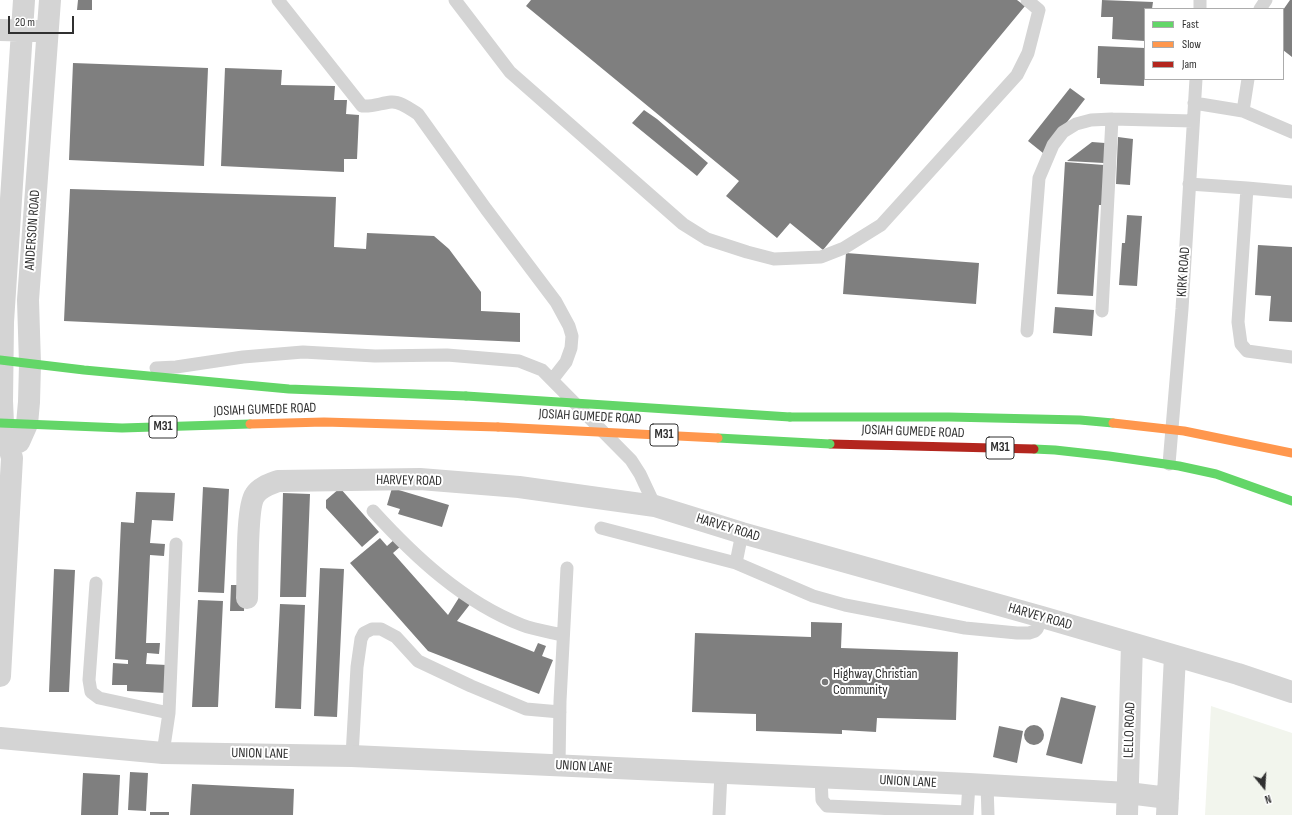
<!DOCTYPE html>
<html>
<head>
<meta charset="utf-8">
<style>
	body { margin:0 }
	#map { position:relative; width:1292px; height:815px; overflow:hidden; background:#fff; font-family:"Sofia Sans Condensed",sans-serif }
	canvas { display:block }
	.legend { position:absolute; left:1144px; top:8px; width:140px; height:72px; box-sizing:border-box; background:#fff; border:1px solid #acacac; margin:0; padding:5px 7px; list-style:none; font-size:12px; color:#303030 }
	.legend li { display:flex; align-items:center; gap:8px; height:20px }
	.legend b { width:20px; border:1px solid #acacac }
	.north { position:absolute; left:1244px; top:767px; width:40px; height:40px; -webkit-text-stroke:3px #fff; paint-order:stroke; rotate:162deg; font-size:11px; font-weight:700; line-height:16px; text-align:center; color:#303030 }
	.north::after { content:''; display:block; margin:auto; width:14px; height:18px; background:#303030; clip-path:polygon(50% 0,100% 100%,50% 72%,0 100%) }
	.scale { position:absolute; left:8px; top:16px; width:66px; height:18px; box-sizing:border-box; border:2px solid #303030; border-top:0; padding-left:5px; font-size:12px; line-height:14px; white-space:nowrap; color:#303030; -webkit-text-stroke:3px #fff; paint-order:stroke }
</style>
</head>
<body>
<div id="map">
<canvas width="1292" height="815"></canvas>
<ul class="legend">
<li><b style="height:5px;background:#63d668"></b>Fast</li>
<li><b style="height:5px;background:#ff974d"></b>Slow</li>
<li><b style="height:5px;background:#b3261e"></b>Jam</li>
</ul>
<div class="north">N</div>
<div class="scale">20 m</div>
</div>
<script>
const g = document.querySelector('canvas').getContext('2d');
g.lineJoin = 'round';
function paint(path, color) {
  g.fillStyle = color;
  g.fill(path, 'evenodd');
}
function trace(path, color, width, dash) {
  g.strokeStyle = color;
  g.lineWidth = width;
  g.lineCap = dash ? 'butt' : 'round';
  g.setLineDash(dash || []);
  g.stroke(path);
}
function write(font, color, halo, rows, align = 'center') {
  g.font = font + ' "Sofia Sans Condensed",sans-serif';
  g.lineWidth = 4;
  g.setLineDash([]);
  g.textBaseline = 'middle';
  g.strokeStyle = halo;
  g.fillStyle = color;
  for (const [text, x, y, turn = 0] of rows) {
    g.save();
    g.translate(x, y);
    g.rotate((+turn || 0) * Math.PI / 180);
    g.textAlign = isNaN(turn) ? turn : align;
    if (halo) g.strokeText(text, 0, 0);
    g.fillText(text, 0, 0);
    g.restore();
  }
}
paint(new Path2D(`
	M1211 706 1292 733V815H1205Z`), '#f2f5ed');
paint(new Path2D(`
	M78 0H92V10H77Z
	M531 0H1017L1025 6 823 250 790 223 777 238 726 196 739 181 526 6Z
	M1102 0 1153 2 1152 9H1145V41L1112 39 1113 17H1101Z
	M1290 0H1292V57L1283 50V10Z
	M1098 46 1145 48 1144 86 1100 84V78H1097Z
	M73 63 208 68 204 166 69 160Z
	M225 68 282 70 281 85 335 86 334 100H347L346 114 359 115 357 159H344V172L221 166Z
	M1070 88 1085 99 1043 153 1028 141Z
	M644 110 657 119 708 163 697 176 632 123Z
	M1118 137 1133 139 1130 185 1116 184Z
	M1092 142 1105 143 1104 163 1067 161Z
	M1065 162 1104 165 1102 205H1099L1093 296 1057 294Z
	M70 189 336 197 334 247 366 249 367 233 434 236 449 249 481 292V311L520 313V342L64 321Z
	M1127 215 1142 216 1137 286 1119 285 1122 243H1125Z
	M1258 245 1292 247V322L1269 321 1271 296 1255 295Z
	M846 253 979 263 976 304 843 294Z
	M1055 307 1094 310 1092 336 1053 333Z
	M203 487 229 489 224 593 198 592Z
	M340 488 379 532 362 547 326 508V500Z
	M392 488 449 505 442 527 398 514 400 509 387 505Z
	M136 492 175 493 173 521 152 520 150 543 165 544 164 556 150 555 146 643H160L159 654 147 653 146 664 167 665 166 693 127 691V685H112L113 663 128 664V660L115 659 121 522 134 523Z
	M283 493 310 494 306 597H280Z
	M380 538 387 546 395 539 401 546 393 553 448 615 460 596 471 603 457 621 534 652 538 643 546 646 542 656 553 660 539 694 428 651 350 563Z
	M320 568 344 569 337 717 314 716Z
	M54 569 75 570 69 692H49Z
	M231 585H245L244 611H230Z
	M198 600 223 601 218 707H192Z
	M280 604 305 605 301 709 275 708Z
	M811 622 842 623 841 648 958 652 956 720 877 718 876 732 842 730V734L756 731V714L692 712 695 633 811 637Z
	M1061 697 1096 706 1082 764 1046 755Z
	M1024 735a10 10 0 1 1 20 0a10 10 0 1 1-20 0Z
	M999 726 1023 731 1017 763 993 757Z
	M130 772 148 773 146 811 128 810Z
	M83 773 120 775 118 815H81Z
	M192 784 294 789 293 815H190Z
	M150 812H169V815H150Z`), '#7f7f7f');
trace(new Path2D(`
	M278 0 362 106C373 107 381 103 391 102 400 101 410 109 418 114L486 209 556 302 569 326 572 336 571 348 566 362 552 380
	M455 0 510 72 683 224 707 239 747 252 774 259 821 257 844 248 881 225 1017 75 1028 53 1039 10 1027 0
	M1200 9V0
	M1260 9 1266 0
	M1194 103 1243 111 1292 132
	M1243 111 1248 79
	M1189 184 1247 188 1238 322 1241 344 1247 351 1292 357
	M1247 188 1292 192
	M1102 311 1112 119
	M1027 331 1039 178 1053 145 1063 132 1076 124 1091 120 1112 119 1193 121
	M156 368 176 367 243 357 303 352 375 356 447 355 519 361 542 370 631 460 640 474 655 506
	M1169 464 1182 309 1196 79
	M373 511C415 557 463 602 522 625 535 630 550 632 563 635
	M601 528 736 563 813 596 845 605 965 628 1017 633H1029L1035 631 1037 629 1042 617
	M736 563 742 533
	M96 583 89 680 91 692 99 698 169 713
	M163 753 169 713 176 544
	M352 756 357 667 361 639 364 633 372 629H381L396 637 418 661 471 686 526 709 560 712
	M559 766 560 701 567 568
	M821 777 822 800 827 806 967 812
	M987 785 988 815
	M719 815 721 773
	M967 815 969 784`), '#d4d4d4', 13);
trace(new Path2D(`
	M0 30 37 31
	M19 442 27 424 29 402 30 364 28 300 50 0
	M247 598C248 579 246 507 255 495 260 487 270 484 278 481L420 479 519 487 655 506 742 533 1042 617 1238 674 1292 692
	M0 676 12 458 3 424 2 401 3 322 24 0
	M0 738 163 753 352 756 969 784 1128 793 1168 798
	M1127 815 1132 644
	M1167 815 1175 656`), '#d4d4d4', 22);
trace(new Path2D(`
	M0 360 84 370 289 389 466 396
	M790 417H949L1080 420 1113 423
	M0 423 122 428 250 424
	M1034 449 1055 450 1109 456 1179 466 1216 474 1292 501`), '#63d668', 9);
trace(new Path2D(`
	M1113 423 1184 431 1292 453
	M250 424 324 422 498 427`), '#ff974d', 9);
trace(new Path2D(`
	M830 444 1034 449`), '#b3261e', 9);
trace(new Path2D(`
	M466 396 790 417
	M718 438 830 444`), '#63d668', 9);
trace(new Path2D(`
	M498 427 718 438`), '#ff974d', 9);
for (const [x, y, r, color] of [
	[825,682,4,"#787878"]
]) {
  const dot = new Path2D();
  dot.arc(x, y, r, 0, 2 * Math.PI);
  g.fillStyle = color;
  g.fill(dot);
  trace(dot, '#fff', 1.5);
}
for (const [x, y, w] of [
	[163,427,28],
	[664,435,28],
	[1000,448,28]
]) {
  const box = new Path2D();
  box.roundRect(x - w / 2, y - 11, w, 22, 3);
  g.fillStyle = '#fff';
  g.fill(box);
  trace(box, '#303030', 1);
}
write('bold 13px', '#303030', null, [
	["M31",163,427],
	["M31",664,435],
	["M31",1000,448]
]);
write('14px', '#303030', '#fff', [
	["ANDERSON ROAD",33,230,-86],
	["KIRK ROAD",1184,272,-86],
	["JOSIAH GUMEDE ROAD",265,410,-2],
	["JOSIAH GUMEDE ROAD",590,417,3],
	["JOSIAH GUMEDE ROAD",913,432,2],
	["HARVEY ROAD",409,481,1],
	["HARVEY ROAD",728,528,17],
	["HARVEY ROAD",1040,617,16],
	["LELLO ROAD",1130,730,-88],
	["UNION LANE",260,754,1],
	["UNION LANE",584,767,3],
	["UNION LANE",908,782,3]
]);
write('14px', '#303030', '#fff', [
	["Highway Christian",833,674],
	["Community",833,690]
], 'left');
</script>
</body>
</html>
